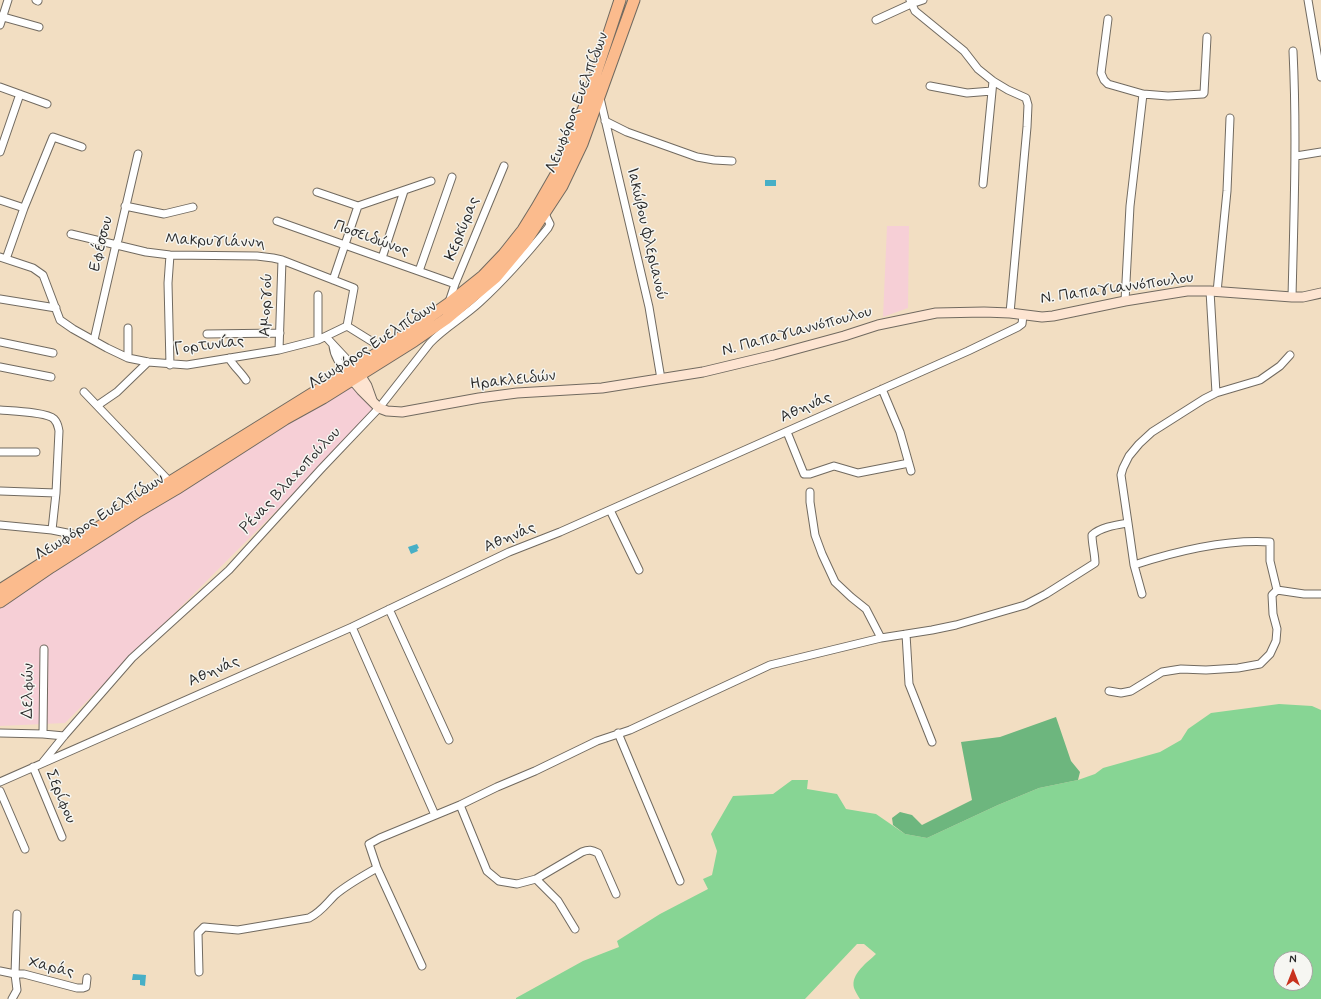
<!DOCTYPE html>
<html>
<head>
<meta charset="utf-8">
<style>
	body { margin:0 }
	#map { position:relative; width:1321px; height:999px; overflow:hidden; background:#f2dec2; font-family:Mynerve,sans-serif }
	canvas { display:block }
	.north { position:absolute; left:1273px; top:951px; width:40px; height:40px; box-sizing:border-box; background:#f6f6f2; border:1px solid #a5a5a2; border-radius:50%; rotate:0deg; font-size:11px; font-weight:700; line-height:16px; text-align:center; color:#2b2b2b }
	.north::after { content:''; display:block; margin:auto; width:14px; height:18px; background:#c8321e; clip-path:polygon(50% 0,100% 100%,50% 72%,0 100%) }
</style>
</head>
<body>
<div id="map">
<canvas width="1321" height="999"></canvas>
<div class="north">N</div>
</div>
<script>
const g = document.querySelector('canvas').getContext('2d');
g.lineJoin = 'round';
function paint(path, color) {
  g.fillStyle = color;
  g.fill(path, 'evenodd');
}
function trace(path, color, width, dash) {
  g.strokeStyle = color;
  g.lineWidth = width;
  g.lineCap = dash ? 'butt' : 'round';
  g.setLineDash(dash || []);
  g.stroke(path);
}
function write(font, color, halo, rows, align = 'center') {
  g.font = font + ' Mynerve,sans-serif';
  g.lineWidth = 3;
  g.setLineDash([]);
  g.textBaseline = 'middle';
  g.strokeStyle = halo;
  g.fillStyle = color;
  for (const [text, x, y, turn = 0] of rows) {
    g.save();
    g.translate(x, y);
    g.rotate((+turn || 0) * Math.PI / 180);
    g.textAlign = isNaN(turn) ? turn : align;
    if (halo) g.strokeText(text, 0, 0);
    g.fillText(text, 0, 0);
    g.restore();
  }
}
paint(new Path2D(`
	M887 226H909L908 308 883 317Z
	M350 380 379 408 65 723 0 726V607Z`), '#f6cfd6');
paint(new Path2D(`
	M1279 704 1312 706 1321 710V999H860C858 996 855 991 854 988 850 974 868 962 876 954L864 944H857L805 999H516V998L583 961 619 947 617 941 660 914 708 889 703 879 712 875 717 851 711 834 733 796 773 794 792 780H808L807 789 837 794 846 809 876 814 905 834 927 838 998 805 1039 788 1078 780 1095 774 1103 768 1160 752 1181 740 1188 729 1211 713ZM1281 959H1305V983H1281Z`), '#87d594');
paint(new Path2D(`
	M1056 717 1071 761 1080 772 1078 780 1039 788 998 805 927 838 905 834 893 825 892 818 900 812 912 815 922 825 972 800 961 742 1000 737Z`), '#6db67e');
paint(new Path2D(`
	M765 180H776V186H765Z
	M417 544 419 548 417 549 418 551 411 554 408 547Z
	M133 974 146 975 145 986 140 985V980H132Z`), '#47afc6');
const street = new Path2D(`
	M36 0 38 1
	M910 0 915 11 964 51 978 69 993 81 1008 90 1026 98 1028 105 1027 127 1010 313
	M1308 0 1321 77
	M0 16 39 27
	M1108 19 1101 73 1104 80 1108 84 1143 94 1168 96 1203 94 1204 93 1207 37
	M876 20 911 4 923 0
	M0 25 8 0
	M930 86 967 93 992 91
	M0 87 47 104
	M600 98 649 307 661 379
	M605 121 627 132 697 157 714 160 732 161
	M0 152 20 94
	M1296 156 1321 152
	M983 184 993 81
	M317 192 358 206
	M0 200 24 208
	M125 206 164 214 193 207
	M277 221 455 284
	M71 234 146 252 170 255 257 256 273 258 282 260 354 288 347 326
	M170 255 168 283 170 365
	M0 257 33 268 43 275 60 320 73 329 107 348 128 358 148 362 187 365 279 350 318 340 347 326 384 349
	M382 258 404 191
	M6 259 24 208 53 137 82 147
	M419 271 452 177
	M333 280 358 206 431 181
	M1210 291 1216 393
	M1217 292 1227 191 1230 118
	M318 295V340
	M1292 297C1294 215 1297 133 1293 51
	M0 299 56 308
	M1125 301 1130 206 1143 94
	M449 302 455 284 504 166
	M128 328V358
	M207 334 280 333
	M326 337 354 367
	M94 340 116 244 118 240 138 154
	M0 342 53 353
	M333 346C334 356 340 364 346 372
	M279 350 282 260
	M229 358C234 367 241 372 246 380
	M0 367 51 377
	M882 389 900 432 911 471
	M84 392 170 482
	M98 405 117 392 148 362
	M0 410C11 411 47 412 54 419 58 423 58 426 59 431L56 493 52 530
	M787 432 804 474H810L834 466 858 473 904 464
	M0 452H36
	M0 491 56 493
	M810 492V502L815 535 822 554 835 582 851 597 866 609 881 638
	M610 510 639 570
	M1128 523 1121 475 1123 468 1129 456 1139 444 1152 432 1204 399 1216 393 1260 380 1280 366 1290 355
	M0 525 52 530 72 534 79 540
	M1134 565C1177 551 1225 539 1270 542V561L1277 590
	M389 609 449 740
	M352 627 435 815
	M906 634 909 684 932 742
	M1109 691 1121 693 1131 691 1162 672 1181 669 1206 670 1238 668 1260 664 1270 654 1276 641 1277 629 1273 614 1272 595 1277 590 1304 594H1321
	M0 733 43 734 64 736
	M618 733 680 881
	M43 734 44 649
	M43 762 64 736 132 658 229 570 321 469 379 408 430 343C445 327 464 317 480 302 505 279 527 254 548 228L550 224 545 214
	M33 767 62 837
	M0 782 352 627 509 552 560 532 968 351 1018 327 1022 324 1023 315
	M0 791 25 849
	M460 805 487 871 499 881 517 884 536 879 582 852C589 849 592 850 598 853L616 894
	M377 868 422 966
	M536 879 558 901 575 929
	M0 971 15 974H24L77 988H83L86 987 87 978
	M199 972 198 933 204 927 238 930 309 918C321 912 326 904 335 895 348 884 363 876 377 868L369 844 380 838 460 805 497 787 535 771 597 741 630 730 770 665 881 638 932 630 956 625 1004 611 1025 605 1046 594 1095 563C1095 554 1092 544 1092 535 1101 527 1116 525 1128 523L1134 565 1142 594
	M12 999 17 990 15 974 17 914`);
const secondary = new Path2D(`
	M357 370 367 386 372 400
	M349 376 361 390 379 408 387 411 402 412 479 398 517 393 602 388 703 372 774 355 844 336 878 325 936 313 984 312 1010 313 1042 317 1053 316 1125 301 1187 291H1210L1292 297H1303L1321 293`);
const primary = new Path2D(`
	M0 590 170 482 384 349 448 304 483 276 504 254 523 230 536 209 562 164 572 141 590 91 620 0
	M0 602 51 567 137 512 176 489 285 419 323 398 414 341 446 319 496 277 526 241 562 186 582 144 634 0`);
trace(street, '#716a60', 9);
trace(secondary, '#716a60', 11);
trace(primary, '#716a60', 13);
trace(street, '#fff', 7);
trace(secondary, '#fde4d1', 9);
trace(primary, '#fbbb8d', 11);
write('16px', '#2b2b2b', '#f6f6f2', [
	["Λεωφόρος Ευελπίδων",578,103,-69],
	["Κερκύρας",463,229,-68],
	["Ιακώβου Φλεριανού",646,234,77],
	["Ποσειδώνος",371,239,20],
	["Μακρυγιάννη",215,242,2],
	["Εφέσσου",102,244,-76],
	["Ν. Παπαγιαννόπουλου",1117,289,-8],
	["Αμοργού",267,305,-88],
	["Ν. Παπαγιαννόπουλου",797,332,-15],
	["Γορτυνίας",209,346,-7],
	["Λεωφόρος Ευελπίδων",373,346,-33],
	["Ηρακλειδών",513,381,-6],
	["Αθηνάς",806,408,-24],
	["Ρένας Βλαχοπούλου",291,481,-47],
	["Λεωφόρος Ευελπίδων",100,518,-32],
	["Αθηνάς",510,538,-23],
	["Αθηνάς",214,672,-24],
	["Δελφών",29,691,-89],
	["Σερίφου",60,797,67],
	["Χαράς",51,968,13]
]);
</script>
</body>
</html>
